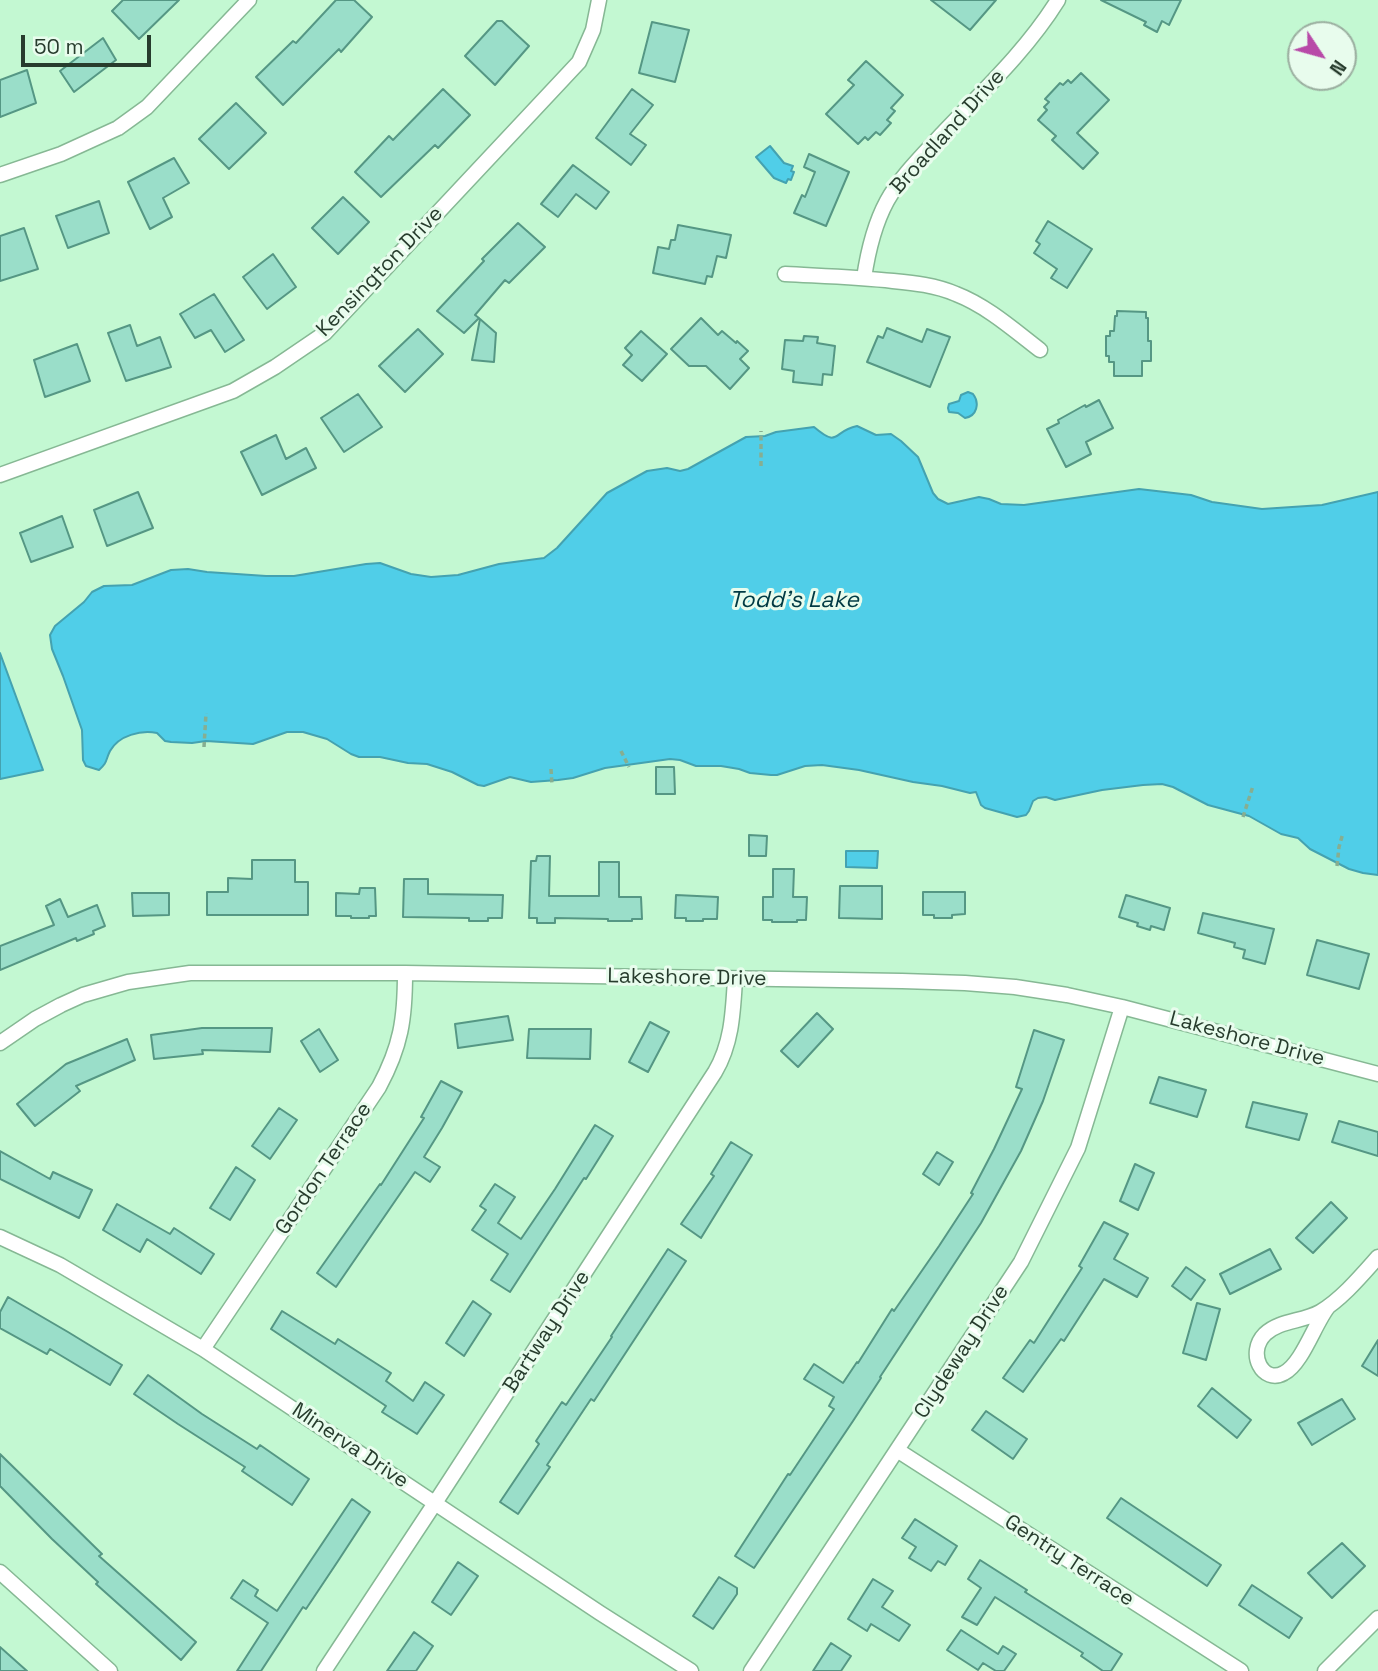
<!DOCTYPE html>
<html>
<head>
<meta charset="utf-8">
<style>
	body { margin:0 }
	#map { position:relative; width:1378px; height:1671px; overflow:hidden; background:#c3f8d2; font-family:"Space Grotesk",sans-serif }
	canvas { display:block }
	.north { position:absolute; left:1287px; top:21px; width:70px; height:70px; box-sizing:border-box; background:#e8fced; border:2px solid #9bafa0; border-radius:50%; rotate:126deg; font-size:19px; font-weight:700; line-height:28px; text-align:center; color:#273c2d }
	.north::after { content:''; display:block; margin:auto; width:24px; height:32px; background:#b84aa8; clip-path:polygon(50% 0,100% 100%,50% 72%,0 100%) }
	.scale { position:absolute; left:21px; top:35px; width:130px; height:32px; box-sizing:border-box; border:4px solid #273c2d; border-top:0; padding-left:9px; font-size:21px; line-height:24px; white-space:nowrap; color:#273c2d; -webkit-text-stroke:5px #e8fced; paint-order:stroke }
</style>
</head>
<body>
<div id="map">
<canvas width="1378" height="1671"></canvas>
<div class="north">N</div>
<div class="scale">50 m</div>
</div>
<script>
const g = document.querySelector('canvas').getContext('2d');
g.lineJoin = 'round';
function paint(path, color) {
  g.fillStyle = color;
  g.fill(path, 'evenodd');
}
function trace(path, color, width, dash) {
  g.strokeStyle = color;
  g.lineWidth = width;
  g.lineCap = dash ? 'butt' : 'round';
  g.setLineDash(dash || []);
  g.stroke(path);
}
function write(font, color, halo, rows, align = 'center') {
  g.font = font + ' "Space Grotesk",sans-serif';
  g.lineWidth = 6;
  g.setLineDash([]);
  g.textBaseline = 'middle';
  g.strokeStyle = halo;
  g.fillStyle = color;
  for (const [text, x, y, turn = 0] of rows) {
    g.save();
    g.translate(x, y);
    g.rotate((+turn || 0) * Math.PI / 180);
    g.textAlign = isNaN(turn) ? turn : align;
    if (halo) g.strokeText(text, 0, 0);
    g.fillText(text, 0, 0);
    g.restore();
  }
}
const water = new Path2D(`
	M770 146 784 163 793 166 791 171 794 172 791 180 788 179 786 183 774 178 756 157Z
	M968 392 973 394C980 403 977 416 965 418L958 413 949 412 948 408 949 404 959 401 961 395Z
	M857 426 876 435 891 434 901 441 918 457 933 493 938 499 948 504 979 497 989 499 1001 504 1024 505 1139 489 1191 495 1212 502 1262 509 1322 505 1378 492V875L1363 873 1349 869 1310 849 1298 838 1281 834 1249 816 1208 805 1173 787 1162 784 1143 785 1102 790 1055 800 1046 797 1038 798 1033 801 1029 811 1026 815 1017 817 985 808 981 805 976 792 970 793 942 786 913 782 859 770 822 765 805 766 777 775H771L750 773 739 769 721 766H696L680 760 670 759 605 768 573 778 558 780 531 782 510 777 484 786 478 785 452 772 427 764 408 763 380 757H359L351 754 327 739 303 732H287L253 744 206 741 192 743 171 742 165 741 157 733C141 730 119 735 110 751 105 761 108 762 99 770L86 766 83 760 82 730 63 676 52 649 50 635 55 626 84 602 92 592 104 586 132 585 171 570 188 569 207 572 266 576H294L366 564 380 563 411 574 431 577 458 575 499 564 544 558 557 548 607 493 647 471 667 468 680 471 688 469 746 437 765 436 776 432 814 427C840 449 832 431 857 426Z
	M0 653 43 770 0 779Z
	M846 851H878L877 868 846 867Z`);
paint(water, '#50cee8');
trace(water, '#44a2b0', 2);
const building = new Path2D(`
	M123 0H179L139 39 112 11Z
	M336 0H354L372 17 341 52 339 49 283 105 256 77 293 41 296 43Z
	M931 0H996L970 30Z
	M1101 0H1181L1169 25 1162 21 1157 32 1144 25 1146 22Z
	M497 21H502L529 46 495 85 465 56Z
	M652 22 689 30 675 82 639 73Z
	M103 38 116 60 74 92 60 71Z
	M866 61 903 95 891 108 895 111 887 120 891 123 880 135 876 132 868 140 865 137 858 144 826 114 854 85 848 80Z
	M27 70 36 103 0 117V80Z
	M1081 73 1109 100 1077 133 1098 153 1083 169 1052 140 1056 136 1038 120 1047 110 1044 107 1049 102 1045 99 1060 83 1063 85 1068 80 1071 83Z
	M443 89 470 115 438 148 435 145 381 197 355 172 389 136 393 140Z
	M632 89 653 105 630 134 646 145 631 165 596 138Z
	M236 103 266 133 229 169 199 139Z
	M809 154 849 172 826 226 794 213 802 195 805 197 815 172 804 167Z
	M174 158 189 183 163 198 172 217 150 229 128 182Z
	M573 165 609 192 596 209 576 194 558 217 541 204Z
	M343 197 369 222 338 254 312 228Z
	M99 201 109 233 68 248 56 216Z
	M1048 221 1092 249 1067 288 1051 278 1057 269 1034 253 1040 244 1036 241Z
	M518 223 545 247 509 283 505 280 475 315 479 318 464 333 437 311 484 261 482 259Z
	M678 225 731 235 726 258 717 256 712 277 707 276 705 284 653 273 658 247 669 249 671 240H675Z
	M24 228 38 269 0 281V236Z
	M273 254 296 287 267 309 243 277Z
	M214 294 244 340 225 352 211 330 195 338 180 314Z
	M1117 311 1146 312V318H1148V341H1151V361H1142V376H1114V362H1109V356H1106V336H1110V331H1114L1115 316H1117Z
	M701 318 718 335 722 331 736 343 737 341 748 351 740 359 749 368 730 389 706 366H689L671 349Z
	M480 319 496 333 494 362 472 360Z
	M130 325 137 346 160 337 171 367 126 381 108 333Z
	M887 328 922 342 927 329 950 337 930 387 867 362 878 336 883 338Z
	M418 329 443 354 405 392 379 366Z
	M641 331 667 354 642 381 623 365 632 355 625 348Z
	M804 336 818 337 817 343 835 346 832 375 823 374 822 385 793 382 794 371 782 369 785 340 803 341Z
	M77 344 90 381 45 397 34 360Z
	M358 394 382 427 344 452 321 418Z
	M1099 400 1113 428 1086 442 1091 454 1066 467 1047 429 1059 423 1058 420 1085 405 1086 407Z
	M276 435 286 459 306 448 316 468 262 495 241 452Z
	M138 492 153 528 107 546 94 510Z
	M62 516 73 547 31 562 20 533Z
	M656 767H674L675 794H656Z
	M749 835 767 836 766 856H749Z
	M537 856H550L549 896H599V862H619V897H641L642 919H632V921H608V919L555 918V923H537V918H529L531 861H536Z
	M252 860H295V882H308V915H207V892H228V878L252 879Z
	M773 869H794L793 897H807L806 920H797V922H772V920H763V897H773Z
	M404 879H428V894L503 895 502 918H488V921H469V918L403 917Z
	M840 886H882V919L839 918Z
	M360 888H375L376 916H369V918H351V916H336V893L359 894Z
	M923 892H965V914L952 915V918H934V915H923Z
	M132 893H169V915L133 916Z
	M676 895 718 897 717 919H703V921H686V918H675Z
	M1126 895 1170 908 1164 930 1151 926 1150 930 1137 926 1138 923 1119 917Z
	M60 899 68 917 97 905 105 926 93 931 94 934 77 941 76 938 0 970V946L54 925 46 906Z
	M1203 913 1274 929 1265 964 1243 958 1245 950 1234 947 1235 943 1198 933Z
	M1317 940 1369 954 1359 989 1307 975Z
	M817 1013 833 1029 798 1067 781 1051Z
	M508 1016 513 1040 458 1048 455 1024Z
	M650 1022 669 1032 648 1072 629 1062Z
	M202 1028H272L270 1052 202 1050 203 1054 154 1059 151 1035Z
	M319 1029 338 1060 320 1072 301 1041Z
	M529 1029H591L590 1059 527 1058Z
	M1034 1030 1064 1040 1043 1101 1021 1151 981 1223 880 1377 881 1378 853 1421 754 1568 735 1556 788 1474 790 1475 834 1409 829 1406 834 1397 804 1379 814 1364 843 1383 857 1362 858 1363 892 1309 894 1311 939 1246 973 1194 971 1193 994 1149 1022 1089 1016 1087Z
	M127 1039 135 1060 76 1086 80 1091 35 1126 17 1104 66 1064Z
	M1159 1077 1206 1090 1197 1117 1150 1103Z
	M441 1081 462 1092 442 1128 424 1157 440 1167 430 1182 415 1172 336 1287 317 1273 380 1184 381 1185 424 1118 421 1117Z
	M1253 1102 1307 1114 1299 1140 1246 1127Z
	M279 1108 297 1120 270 1159 252 1146Z
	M1339 1121 1378 1132V1156L1332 1142Z
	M595 1125 613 1136 586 1179 584 1178 510 1292 491 1280 508 1254 472 1230 486 1210 480 1206 495 1184 515 1197 498 1223 521 1239 555 1189Z
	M731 1142 752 1155 701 1238 681 1224 714 1176 711 1174Z
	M0 1151 50 1179 53 1172 92 1190 79 1218 0 1179Z
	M937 1152 953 1162 939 1185 923 1174Z
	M1135 1164 1154 1173 1138 1210 1120 1201Z
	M236 1167 255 1180 230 1220 210 1208Z
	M1331 1202 1347 1218 1313 1253 1296 1238Z
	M117 1204 170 1234 174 1228 214 1254 201 1274 147 1239 140 1252 103 1230Z
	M1104 1222 1128 1234 1114 1259 1148 1278 1137 1297 1104 1279 1064 1341 1061 1339 1023 1392 1003 1378 1030 1340 1034 1343 1082 1268 1079 1266Z
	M668 1249 686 1261 594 1401 591 1399 547 1465 550 1467 518 1514 500 1502 539 1444 536 1441 562 1402 566 1405 612 1337 611 1336Z
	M1270 1249 1281 1269 1230 1294 1220 1274Z
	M1186 1267 1205 1280 1191 1300 1172 1286Z
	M8 1297 68 1332 122 1365 110 1385 50 1349 47 1354 0 1328V1312Z
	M473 1301 491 1314 464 1356 446 1343Z
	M1197 1303 1220 1309 1206 1360 1183 1353Z
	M282 1311 335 1344 338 1339 391 1373 386 1381 413 1401 425 1382 444 1395 417 1434 382 1412 386 1406 271 1329Z
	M1378 1340V1376L1362 1366Z
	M148 1375 202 1414 257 1449 260 1445 309 1479 292 1505 242 1471 245 1467 178 1424 134 1394Z
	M1212 1388 1251 1420 1237 1438 1198 1406Z
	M1342 1399 1355 1419 1312 1445 1298 1423Z
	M986 1411 1027 1439 1013 1459 972 1430Z
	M0 1454 102 1554 99 1556 196 1642 181 1660 96 1584 98 1582 52 1539 0 1486Z
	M1121 1498 1221 1565 1207 1586 1107 1518Z
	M352 1499 370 1512 338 1561 306 1609 303 1607 261 1671H237L268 1623 231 1598 243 1580 258 1590 255 1596 277 1611Z
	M915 1519 957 1546 945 1565 938 1561 931 1571 909 1558 916 1547 902 1538Z
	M1342 1543 1365 1566 1332 1598 1308 1573Z
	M980 1560 1027 1590 1025 1592 1122 1654 1111 1671H1103L1081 1656 1083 1653 995 1597 977 1625 962 1617 981 1588 968 1579Z
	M458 1562 478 1576 451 1615 432 1602Z
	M719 1577 737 1588V1594L713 1629 693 1616Z
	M873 1579 893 1591 882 1607 910 1625 899 1641 871 1624 867 1631 848 1619Z
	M1252 1585 1302 1618 1289 1638 1239 1605Z
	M961 1630 998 1654 1003 1646 1016 1654 1004 1671H996L983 1663 978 1670 947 1650Z
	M414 1632 433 1646 416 1671H387Z
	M831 1643 851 1656 841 1671H813Z
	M0 1647 27 1671H0Z`);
paint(building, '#9adec9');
trace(building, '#559784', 2);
const minor = new Path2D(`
	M0 175 61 154 118 128 147 107 249 0
	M785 274C821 276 857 277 893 281 914 283 935 285 956 294 987 306 1014 330 1040 350
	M864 278C868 251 874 225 887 201 901 176 923 155 942 134 982 92 1027 50 1058 0
	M0 475 233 391 275 367 325 333 579 62 593 30 599 0
	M0 1043 35 1019 61 1005 83 995 128 982 190 973H405L902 981 965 983 1015 987 1067 995 1122 1007 1378 1074
	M0 1237 60 1265 203 1349 600 1613 691 1671
	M1328 1307C1315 1323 1302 1364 1284 1373 1263 1385 1246 1353 1265 1334 1280 1320 1302 1322 1320 1312 1341 1300 1362 1275 1378 1257
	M203 1349 379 1087C401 1046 405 1019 405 973
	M897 1450 1241 1671
	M0 1572 110 1671
	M324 1671 435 1503 715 1072C732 1043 733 1012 735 979
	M751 1671 1021 1262 1078 1148 1122 1007
	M1325 1671 1378 1618`);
trace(minor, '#86b894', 17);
trace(new Path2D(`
	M761 466V431
	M204 747 206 713
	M621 751 629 767
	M551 769 552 785
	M1243 817 1253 786
	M1337 866 1339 847 1343 833`), '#86ae91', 3.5, [5, 3.5]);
trace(minor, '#fff', 14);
write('21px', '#273c2d', '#e8fced', [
	["Broadland Drive",948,132,-48],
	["Kensington Drive",380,272,-46],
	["Lakeshore Drive",687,978,1],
	["Lakeshore Drive",1247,1039,15],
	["Gordon Terrace",324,1169,-56],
	["Bartway Drive",547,1332,-57],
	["Clydeway Drive",962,1352,-57],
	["Minerva Drive",350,1446,34],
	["Gentry Terrace",1069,1561,33]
]);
write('italic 23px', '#003a44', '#e8fced', [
	["Todd's Lake",794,601]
]);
</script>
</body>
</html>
